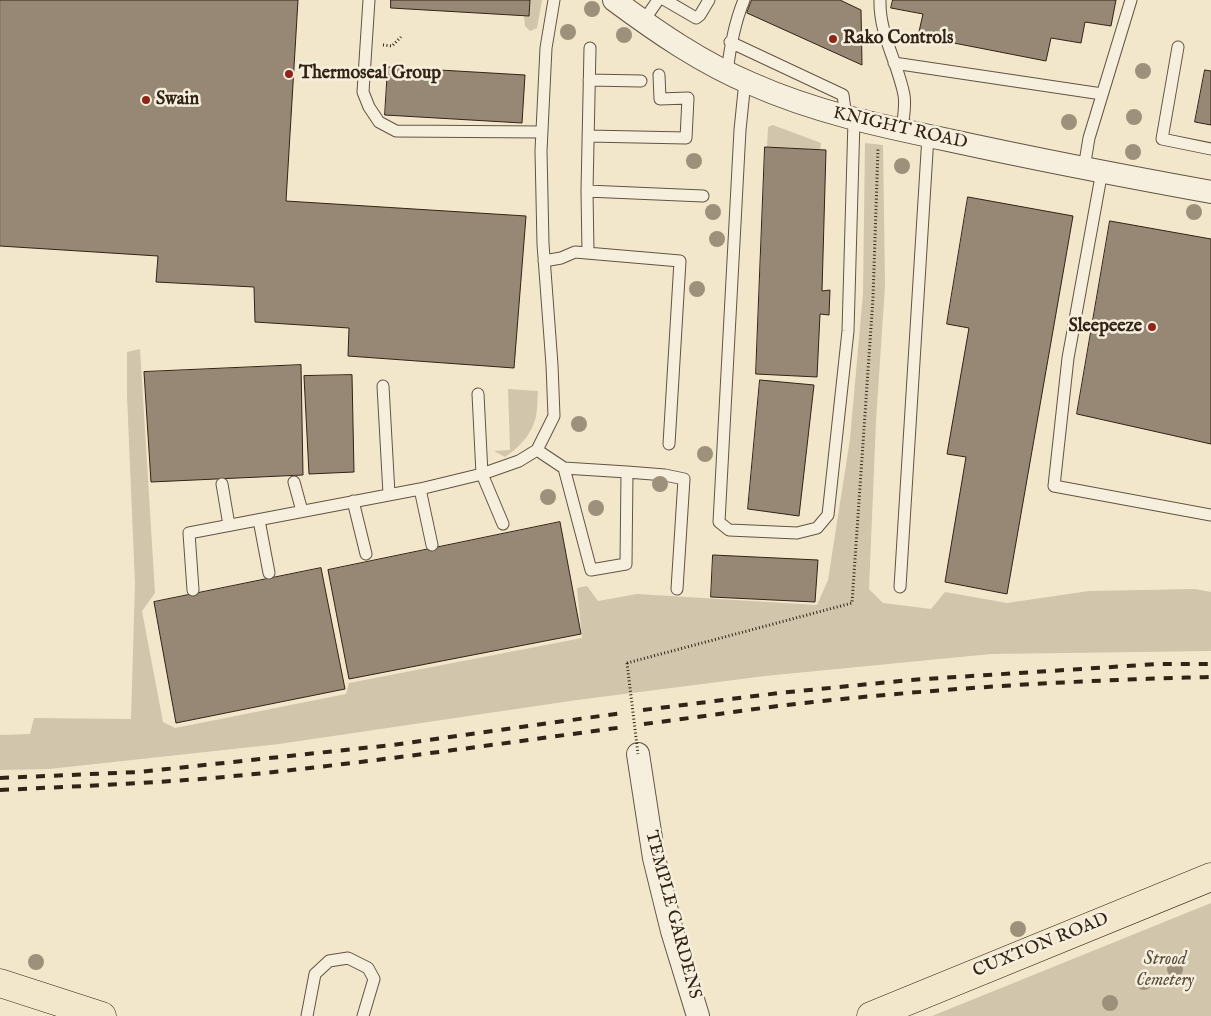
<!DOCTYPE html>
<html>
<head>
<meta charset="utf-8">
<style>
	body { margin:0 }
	canvas { display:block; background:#f2e6cb }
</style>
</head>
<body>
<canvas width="1211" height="1016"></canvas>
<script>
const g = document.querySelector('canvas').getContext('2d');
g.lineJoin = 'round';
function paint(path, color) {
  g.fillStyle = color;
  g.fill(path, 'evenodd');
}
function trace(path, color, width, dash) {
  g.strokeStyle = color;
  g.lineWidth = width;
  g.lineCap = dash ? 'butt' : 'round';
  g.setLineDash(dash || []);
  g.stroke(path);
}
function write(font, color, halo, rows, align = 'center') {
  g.font = font + ' "IM FELL English",serif';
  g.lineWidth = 5;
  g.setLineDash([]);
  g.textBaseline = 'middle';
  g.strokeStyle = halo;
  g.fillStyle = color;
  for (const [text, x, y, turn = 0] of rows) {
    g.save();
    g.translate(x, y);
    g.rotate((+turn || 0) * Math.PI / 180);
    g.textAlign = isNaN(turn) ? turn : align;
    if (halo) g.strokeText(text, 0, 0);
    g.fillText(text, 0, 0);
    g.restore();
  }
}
paint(new Path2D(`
	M530 0H542L537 28 530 31 525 26 524 16H529Z
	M773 125 821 143 820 150 767 147 768 127Z
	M865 143 883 145 885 286 876 421 869 589 883 603 931 609 945 592 1007 603 1089 591 1195 589 1211 592V651L991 654 765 676 577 700 279 744 49 769 0 770V735L30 734 34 718 131 719 135 583 127 395V352L140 349 155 593 142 611 163 722 175 728 346 694 349 683 582 638 577 588 587 586 598 601 637 594 817 605 828 580 850 439 863 293Z
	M508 389 538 391C537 401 538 413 534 423 530 436 516 450 505 457L494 451 510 450Z
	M1211 903V1016H932Z`), '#d1c5ac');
const building = new Path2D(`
	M0 0H298L286 201 526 216 514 368 348 356 349 328 255 322 254 287 156 282 158 256 0 246Z
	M391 0H530L529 16 391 8Z
	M752 0H840L861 10 862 65 747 13Z
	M893 0H1116L1111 26 1085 22 1081 43 1051 38 1046 61 918 36 923 14 891 8Z
	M388 67 525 75 522 123 385 115Z
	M1205 70 1211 71V125L1195 122Z
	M765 147 826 150 822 291 830 290 829 315 820 314 817 377 756 374Z
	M968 197 1073 216 1007 594 945 582 966 457 947 454 969 328 947 324Z
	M1110 221 1211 239V444L1077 414Z
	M301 365 303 475 151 482 144 372Z
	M352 375 354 472 309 474 304 376Z
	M760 380 814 385 799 516 748 509Z
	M560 522 581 634 349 679 328 570Z
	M713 555 818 560 815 602 711 597Z
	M321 568 345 689 176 723 154 602Z`);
paint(building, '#968874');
trace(building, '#322316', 1);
const service = new Path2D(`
	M369 0 363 92 369 107 379 122 396 131 542 132
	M665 0 696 18 700 15 709 0
	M880 0C879 34 898 63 904 95 906 106 903 119 902 130
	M643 22 658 0
	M730 42 843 95 846 117
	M1178 47 1162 139 1211 149
	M894 63 1102 94
	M727 73C730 47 734 24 744 0
	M589 80 641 81
	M745 81 740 130 719 522 729 530 797 533 817 528 828 515 848 331 854 120
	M588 136 686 138 688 98 660 99 659 75
	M1084 168 1089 138 1131 0
	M1102 171 1068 358 1054 486 1211 515
	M587 191 703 196
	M588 253 587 191 590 48
	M544 261 561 258 575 252 680 261 669 444
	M383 386 389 494
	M478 394 482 474 503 524
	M537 450 564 468 591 570 626 564 627 472 665 475 684 479 677 589
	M564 468 627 472
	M294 482 302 511
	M222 484 229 525
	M420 489 432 545
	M353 501 366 554
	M259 520 269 573
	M900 587 928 136
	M193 590 189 533 420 489 482 474 519 461 537 450 554 416 552 365 543 244 541 151 546 48 554 0
	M307 1016 315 974 329 961 348 958 368 968 374 979 363 1016`);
const minor = new Path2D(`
	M614 0C657 32 702 63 752 84 815 112 881 126 948 140 1035 159 1123 176 1211 192
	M638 754 654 858 672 931 698 1016`);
const primary = new Path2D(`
	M0 983 102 1016
	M871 1016 1211 877`);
trace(service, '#625443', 13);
trace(minor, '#625443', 24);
trace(primary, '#322316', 29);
trace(new Path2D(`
	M383 45 392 46 401 37
	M627 663 852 603 873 298 878 149`), '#322316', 3, [1, 2.5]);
trace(service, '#f7efdd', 11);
trace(minor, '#f7efdd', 22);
trace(primary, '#f2e6cb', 28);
trace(new Path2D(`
	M643 710 779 693 910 680 1158 664H1211
	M644 724C700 717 757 708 813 702 945 688 1078 680 1211 677
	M0 778 139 772 392 745 622 713
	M0 790C82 786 164 783 245 775 372 762 498 744 624 727`), '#322316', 4, [9, 9]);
trace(new Path2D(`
	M627 663 638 754`), '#322316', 3, [1, 2.5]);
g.fillStyle = '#9e917c';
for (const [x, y] of [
	[592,9],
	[568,32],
	[624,35],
	[1143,71],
	[1134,117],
	[1069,122],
	[1133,152],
	[694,161],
	[902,166],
	[713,212],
	[1194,212],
	[717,239],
	[697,289],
	[579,424],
	[705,454],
	[660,484],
	[548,497],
	[596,508],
	[1018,929],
	[36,962],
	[1175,969],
	[1144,982],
	[1110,1003]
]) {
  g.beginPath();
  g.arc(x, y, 8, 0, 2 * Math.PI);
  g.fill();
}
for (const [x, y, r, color] of [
	[833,39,5,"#8f2418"],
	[289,74,5,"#8f2418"],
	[146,100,5,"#8f2418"],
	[1152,327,5,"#8f2418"]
]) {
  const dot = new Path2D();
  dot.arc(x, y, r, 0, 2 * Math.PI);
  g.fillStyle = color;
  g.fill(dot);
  trace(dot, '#f7efdd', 2);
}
write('bold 18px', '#322316', '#f7efdd', [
	["Rako Controls",843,39],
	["Thermoseal Group",299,74],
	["Swain",156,100],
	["Sleepeeze",1142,327,"right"]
], 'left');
write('18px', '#322316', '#f7efdd', [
	["KNIGHT ROAD",900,129,13],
	["TEMPLE GARDENS",672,915,75],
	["CUXTON ROAD",1041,946,-22]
]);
write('italic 18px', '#5a4c3c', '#f7efdd', [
	["Strood",1165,960],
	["Cemetery",1165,981]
]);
</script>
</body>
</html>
